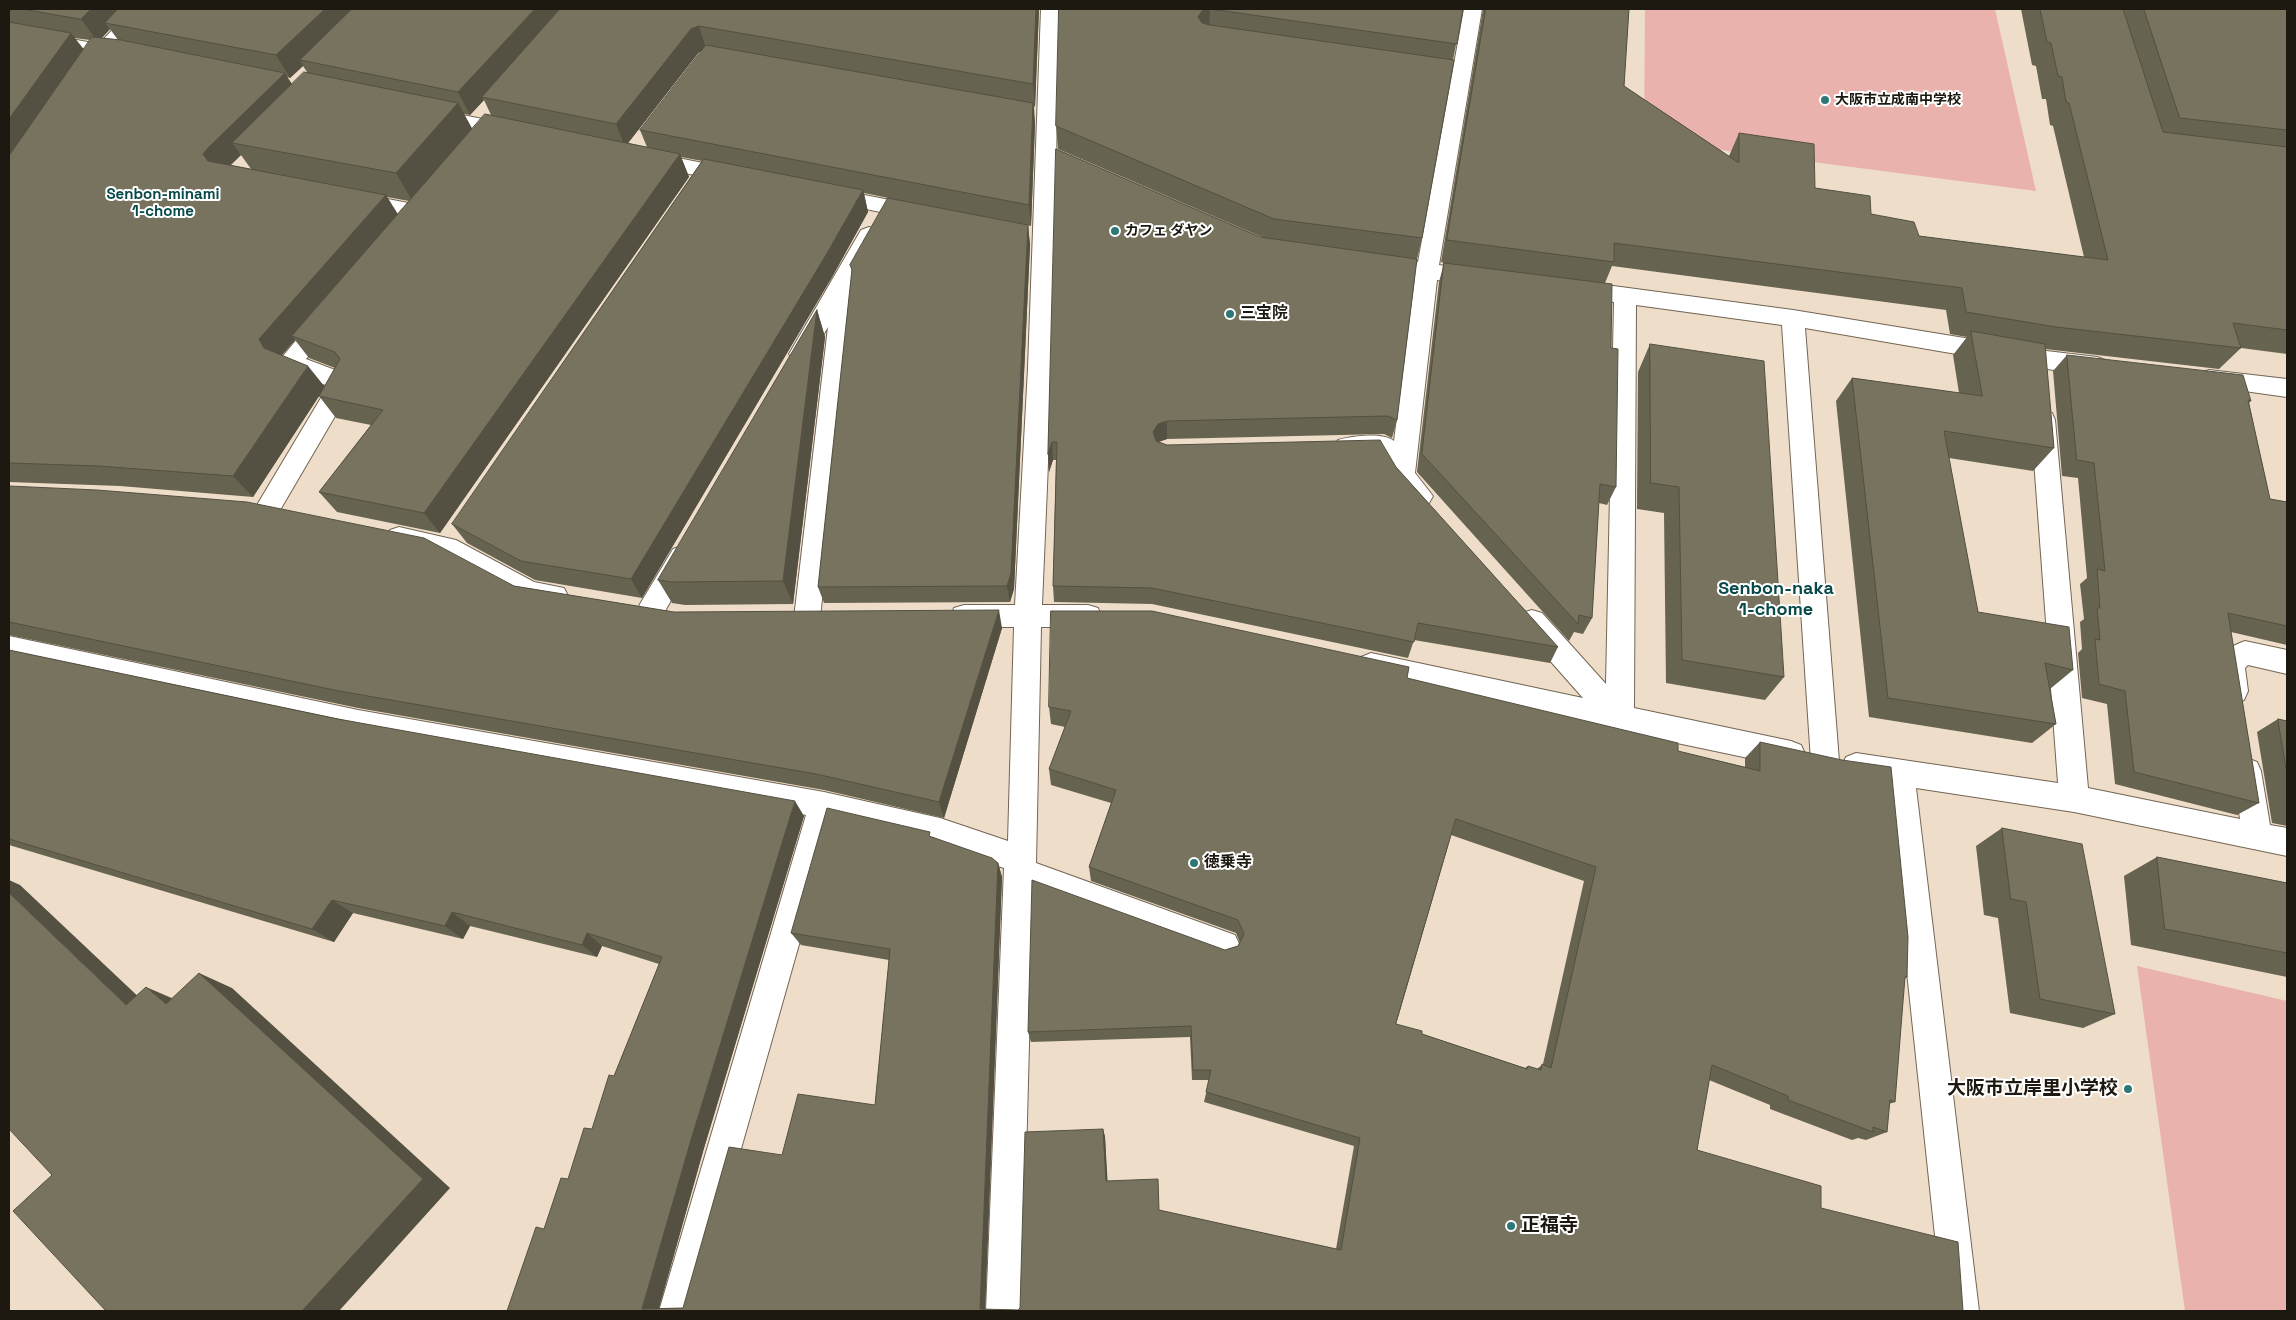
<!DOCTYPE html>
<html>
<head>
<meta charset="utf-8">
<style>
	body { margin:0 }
	#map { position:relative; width:2296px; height:1320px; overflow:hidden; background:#eedec9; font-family:"Space Grotesk",sans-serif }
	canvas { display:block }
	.frame { position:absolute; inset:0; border:10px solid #1d1810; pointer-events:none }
</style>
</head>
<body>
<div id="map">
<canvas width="2296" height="1320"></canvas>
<div class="frame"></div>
</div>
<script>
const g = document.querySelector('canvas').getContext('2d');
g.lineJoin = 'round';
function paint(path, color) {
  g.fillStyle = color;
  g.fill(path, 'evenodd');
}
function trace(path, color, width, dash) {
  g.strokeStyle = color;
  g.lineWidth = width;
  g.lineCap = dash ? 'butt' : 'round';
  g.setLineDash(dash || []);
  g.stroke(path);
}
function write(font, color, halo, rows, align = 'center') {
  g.font = font + ' "Space Grotesk","Noto Sans JP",sans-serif';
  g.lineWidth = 4;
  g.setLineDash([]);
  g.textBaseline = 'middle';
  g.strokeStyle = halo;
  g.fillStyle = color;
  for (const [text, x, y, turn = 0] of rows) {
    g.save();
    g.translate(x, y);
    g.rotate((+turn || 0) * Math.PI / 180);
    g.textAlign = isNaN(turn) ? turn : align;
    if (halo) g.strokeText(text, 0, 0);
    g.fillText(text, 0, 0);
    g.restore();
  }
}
paint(new Path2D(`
	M1645 9H1995L2036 191 1644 140Z
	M2137 966 2287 1001V1311H2185Z`), '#eab2ad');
const minor = new Path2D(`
	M132 9H151L111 55 104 57 9 40V28L99 44Z
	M1041 9H1059L1052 368 1042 605H1088L1098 608 1101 616 1098 624 1088 627H1041L1036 863 1235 935 1240 946 1235 957 1224 961 1033 891 1022 1311H986L1004 868 940 846 834 821 695 1311H659L806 815 358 734 9 660V636L358 710 824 792 940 818 1008 841 1014 627H964L954 624 951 616 954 608 964 605H1015L1028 368Z
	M1464 9H1482L1439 265 1486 272 1489 278 1486 284 1478 286 1437 280 1415 473 1433 496 1429 503C1404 511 1388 474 1377 456L1347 457 1338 454 1335 447 1338 440C1352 436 1383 432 1394 441L1415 277 1372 271 1369 265 1372 259 1380 257 1418 262Z
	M432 109 513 125 520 127 523 132 520 137 513 139 425 120 422 115 425 110Z
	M648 152 733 169 740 171 744 176 740 181 733 183 641 164 638 159 641 154Z
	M829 188 920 206 928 208 931 213 928 218 920 220 821 200 818 195 821 190Z
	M356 193 419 205 427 207 430 212 427 217 419 219 348 205 345 200 348 195Z
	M869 227 877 230 880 235 853 283 855 288 820 618 817 626 807 629 797 626 794 618 828 327 809 360 801 363 793 360 789 354 861 230Z
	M1576 281 1793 310 2038 350 2097 357 2105 360 2109 366 2105 372 2097 375 2038 368 1805 328 1839 761 1835 770 1825 774 1815 770 1811 761 1782 325 1636 305 1634 708 1791 741 1801 745 1805 754 1801 763 1791 767 1620 731 1361 673 1357 665 1361 657 1371 653 1583 698 1522 629 1519 621 1522 613 1532 610 1542 613 1606 684 1614 302 1568 295 1565 289 1568 283Z
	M326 312 334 314 338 320 306 359 351 376 355 382 276 517 267 520 258 517 254 510 328 386 282 368 278 362 318 314Z
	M2209 370 2287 379V397L2201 385 2197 379 2201 373Z
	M2043 411 2052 413 2055 420 2088 788 2240 819 2233 771 2237 762 2247 758 2257 762 2261 771 2270 825 2287 828V856L2074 812 1916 788 1979 1311H1943L1887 784 1846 775 1842 766 1846 757 1856 753 2058 783 2031 420 2034 413Z
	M399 527 456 540 534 582 564 588 568 596 564 604C525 617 477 572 442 557 426 550 407 550 390 544L386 537 390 530Z
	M682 546 691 549 695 557 691 565 660 620 650 623 640 620 637 612 640 604 673 549Z
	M2245 641 2287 650V674L2248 665 2245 668 2248 691 2244 700 2234 703 2224 700C2210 670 2213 652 2245 641Z`);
trace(minor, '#736553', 2);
paint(minor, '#fff');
paint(new Path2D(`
	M9 9H1041H1039L1035 107 1034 106 1035 124 1031 226 981 216 1028 225 1030 245 1014 589 1010 602 824 603 818 587 852 271 850 265 888 198 864 193 868 212 832 277 642 598 535 580 467 543 452 524 702 161 681 157 689 177 440 533 337 512 319 492 371 425 336 418 319 396 253 497 120 486 9 482ZM110 29 118 40 102 38ZM74 38 90 40 84 50ZM702 51 640 130 647 147 628 143 699 52ZM303 66 307 72 292 84 287 77 290 78ZM484 100 491 115 472 129 464 114 470 115ZM241 155 251 169 230 165ZM387 197 409 201 398 214ZM295 340 309 358 335 368 325 386 281 355Z
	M1059 9H1463L1453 60 1422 238 1417 259 1397 420 1392 438 1384 434 1167 439 1159 442 1167 445 1396 467 1558 647 1550 663 1414 640 1408 658 1152 604 1054 602 1053 586 1056 460H1053L1049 472 1048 454 1056 149 1260 237 1264 238 1058 149 1056 126Z
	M1483 9H1629L1624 86 1729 156 1739 133 1815 188 1919 236 2084 257 2053 126 2050 125 2046 99H2042L2036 66 2032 65 2021 9H2287V354L2241 348 2219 369 2045 349 2054 448 2033 471 1949 458 1978 612 2073 670 2050 689 2056 724 2032 743 1869 717 1836 401 1852 378 1959 393 1953 355 1967 337 1950 334 1946 310 1612 266 1605 283 1611 348 1616 487 1607 505 1599 503 1592 618 1583 634 1574 632 1569 641 1417 472 1439 282 1444 263 1441 262Z
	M817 310 825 337 793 604 685 605 672 603 658 580Z
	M1650 344 1784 677 1765 700 1666 683 1664 513 1637 509 1638 372Z
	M2067 355 2251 401 2249 403 2270 499 2287 502V645L2231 632 2259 803 2237 815 2115 784 2107 704 2082 698 2078 653 2082 649 2080 622 2084 619 2080 584 2087 578 2078 478 2062 476 2053 371Z
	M9 486 514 586 674 612 1002 628 944 818 824 790 358 708 9 635Z
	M9 650 804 816 704 1148 659 1308H683L782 1155 875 1105 889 960 801 945 791 933 932 837 998 863 1002 877 985 1309 1018 1310 1020 1308 1103 1129 1105 1137 1107 1181 1159 1210 1336 1249 1354 1146 1204 1102 1209 1080H1192L1190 1037 1031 1042 1028 1032 1225 950 1238 946 1240 943 1236 933 1091 881 1089 867 1111 803 1051 785 1049 769 1065 727 1051 724 1049 707 1407 678 1678 751 1745 767V758L1760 742 1907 977 1904 979 1895 1102 1889 1104 1887 1132 1866 1140 1858 1138 1852 1140 1770 1109V1105L1709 1080 1697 1150 1821 1208 1963 1311H507L544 1229 592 1129 614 1076 659 964 602 946 597 957 470 926 463 939 353 913 334 942 9 845ZM1451 835 1584 881 1543 1064 1537 1069 1528 1066 1525 1068 1422 1034 1396 1024Z
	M2278 719 2287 721V826L2272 823 2257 732Z
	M2002 828 2115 1014 2083 1028 2010 1013 1998 918 1984 915 1976 846Z
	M2157 857 2287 883V977L2131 945 2124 876Z`), '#676351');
paint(new Path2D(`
	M91 9H130L105 23 110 29 98 42 81 19Z
	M325 9H363L300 60 303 66 290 78 276 55Z
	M535 9H566L482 97 484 100 470 115 458 92Z
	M1036 9H1039L1035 107 1033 84Z
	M1210 9 1209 32 1198 17 1202 11Z
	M699 26 706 49 699 52 625 147 616 124 691 29Z
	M71 33 89 56 9 170V119Z
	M285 73 299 96 232 143 241 155 225 171 220 177 203 154 208 148Z
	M458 103 474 132 413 202 396 173Z
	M1033 103 1035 124 1031 226 1029 205Z
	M680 154 689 177 440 533 424 513Z
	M863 190 868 212 832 277 642 598 631 579Z
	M386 195 399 217 292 336 295 340 277 361 264 348 259 339Z
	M1028 225 1030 245 1014 589 1010 602 1007 586Z
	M817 310 825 337 793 604 783 581Z
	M308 366 325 387 253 497 233 476Z
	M1167 421V439L1157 442 1153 432 1158 424Z
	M1052 442 1053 460 1049 472 1048 454Z
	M999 610 1002 628 944 818 939 802Z
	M795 801 804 816 704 1148 658 1311 642 1309 691 1140Z
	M998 863 1002 877 985 1311 980 1309Z
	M9 880 20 885 162 1019 126 1005 9 893Z
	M332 900 353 913 334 942 312 929Z
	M452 912 470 926 463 939 445 926Z
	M587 933 602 946 597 957 582 945Z
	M199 973 232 988 450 1188 339 1311H302Z
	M146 987 181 1002 166 1004Z
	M1103 1129 1105 1137 1108 1188 1106 1181Z`), '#545042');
const building = new Path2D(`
	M22 9H91L81 19Z
	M118 9H325L276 55 105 23Z
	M352 9H535L458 92 300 60Z
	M560 9H1036L1033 84 699 26 691 29 616 124 482 97Z
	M1059 9H1463L1457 44 1210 9 1202 11 1198 17 1202 23 1210 25 1454 60 1422 238 1274 219 1056 126Z
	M1486 9H1629L1624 86 1739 163V133L1814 144 1815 188 1870 196 1871 214 1914 222 1919 236 2108 260 2069 103 2066 102 2062 77 2058 76 2051 43 2047 42 2040 9H2123L2163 132 2287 147V330L2233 323 2241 348 2056 327 1966 312 1962 288 1614 243V262L1447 240Z
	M2144 9H2287V130L2180 118Z
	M9 22 71 33 9 119Z
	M92 37 121 40 285 73 208 148 203 154 208 161 386 195 259 339 264 348 308 366 233 476 98 466 9 463V156Z
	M706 45 1033 103 1029 205 640 130Z
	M304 72 458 103 396 173 232 143Z
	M485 114 680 154 424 513 319 492 383 410 319 396 340 359 335 352 292 336Z
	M1056 149 1260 237 1417 259 1397 420 1388 416 1167 421 1158 424 1153 432 1156 441 1167 445 1380 440 1396 467 1558 647 1418 623 1414 642 1152 588 1053 586 1057 442H1052L1048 454Z
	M704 159 863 190 826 255 631 579 521 561 452 524Z
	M888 198 1028 225 1011 573 1007 586 818 587 852 269 850 265Z
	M1444 263 1612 284 1611 348 1618 349 1616 487 1600 484 1592 618 1579 615 1578 624 1422 454Z
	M817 310 783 581 672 582 658 580Z
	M1971 331 2045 344 2054 448 1944 431 1978 612 2069 627 2073 670 2045 663 2056 724 1888 698 1852 378 1982 396Z
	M1650 344 1764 361 1784 677 1682 660 1679 487 1651 483Z
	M2067 355 2243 375 2251 401 2248 400 2270 499 2287 502V626L2228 613 2259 803 2134 772 2125 691 2099 684 2095 639 2100 640 2097 608H2100L2097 569 2105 571 2094 463 2077 460Z
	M9 486 97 490 247 502 424 538 514 586 674 612 999 610 939 802 816 774 339 691 9 622Z
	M1051 611H1152L1409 667 1407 678 1678 743V751L1760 771V742L1842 760 1891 767 1908 937 1907 977H1905L1895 1102 1890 1100 1887 1132 1873 1127V1132L1788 1100V1096L1712 1065 1697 1150 1821 1186V1208L1958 1242 1963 1311H507L536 1227 544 1229 561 1178 568 1179 584 1128 592 1129 609 1075 614 1076 662 957 587 933 582 945 452 912 445 926 332 900 312 929 9 839V650L338 719 795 801 691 1140 642 1309 683 1308 729 1147 782 1155 798 1094 875 1105 890 949 791 933 827 808 930 832 929 836 992 858 998 863 980 1309 1018 1310 1020 1308 1025 1132 1103 1129 1106 1181 1158 1179 1159 1210 1341 1250 1360 1138 1206 1092 1211 1070H1193L1191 1026 1028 1032 1032 880 1225 950 1238 946 1244 934 1238 920 1089 867 1116 790 1049 769 1071 711 1049 707ZM1456 819 1596 867 1551 1068 1542 1064 1541 1070 1528 1066 1527 1069 1422 1034V1031L1396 1024Z
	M2278 719 2287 721V774Z
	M2002 828 2082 844 2115 1014 2040 999 2026 902 2011 899Z
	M2157 857 2287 883V953L2165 929Z
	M9 893 126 1005 146 987 166 1004 199 973 423 1179 302 1311H106L13 1211 52 1175 9 1129Z`);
paint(building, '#78735e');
trace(building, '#545042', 1);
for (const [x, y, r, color] of [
	[1825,100,5,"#2e7777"],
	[1115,231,5,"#2e7777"],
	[1230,314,5,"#2e7777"],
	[1194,863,5,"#2e7777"],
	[2128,1089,5,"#2e7777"],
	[1511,1226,5,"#2e7777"]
]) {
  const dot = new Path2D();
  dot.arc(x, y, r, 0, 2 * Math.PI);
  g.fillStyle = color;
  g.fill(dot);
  trace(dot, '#fff', 2);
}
write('bold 14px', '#1d1810', '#fff', [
	["大阪市立成南中学校",1835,100],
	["カフェ ダヤン",1125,231]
], 'left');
write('bold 15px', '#064948', '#fff', [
	["Senbon-minami",163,195],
	["1-chome",163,212]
]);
write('bold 16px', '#1d1810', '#fff', [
	["三宝院",1240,314],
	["徳乗寺",1204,863]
], 'left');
write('bold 18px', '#064948', '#fff', [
	["Senbon-naka",1776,589],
	["1-chome",1776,610]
]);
write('bold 19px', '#1d1810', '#fff', [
	["大阪市立岸里小学校",2118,1089],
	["正福寺",1521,1226,"left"]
], 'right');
</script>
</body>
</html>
